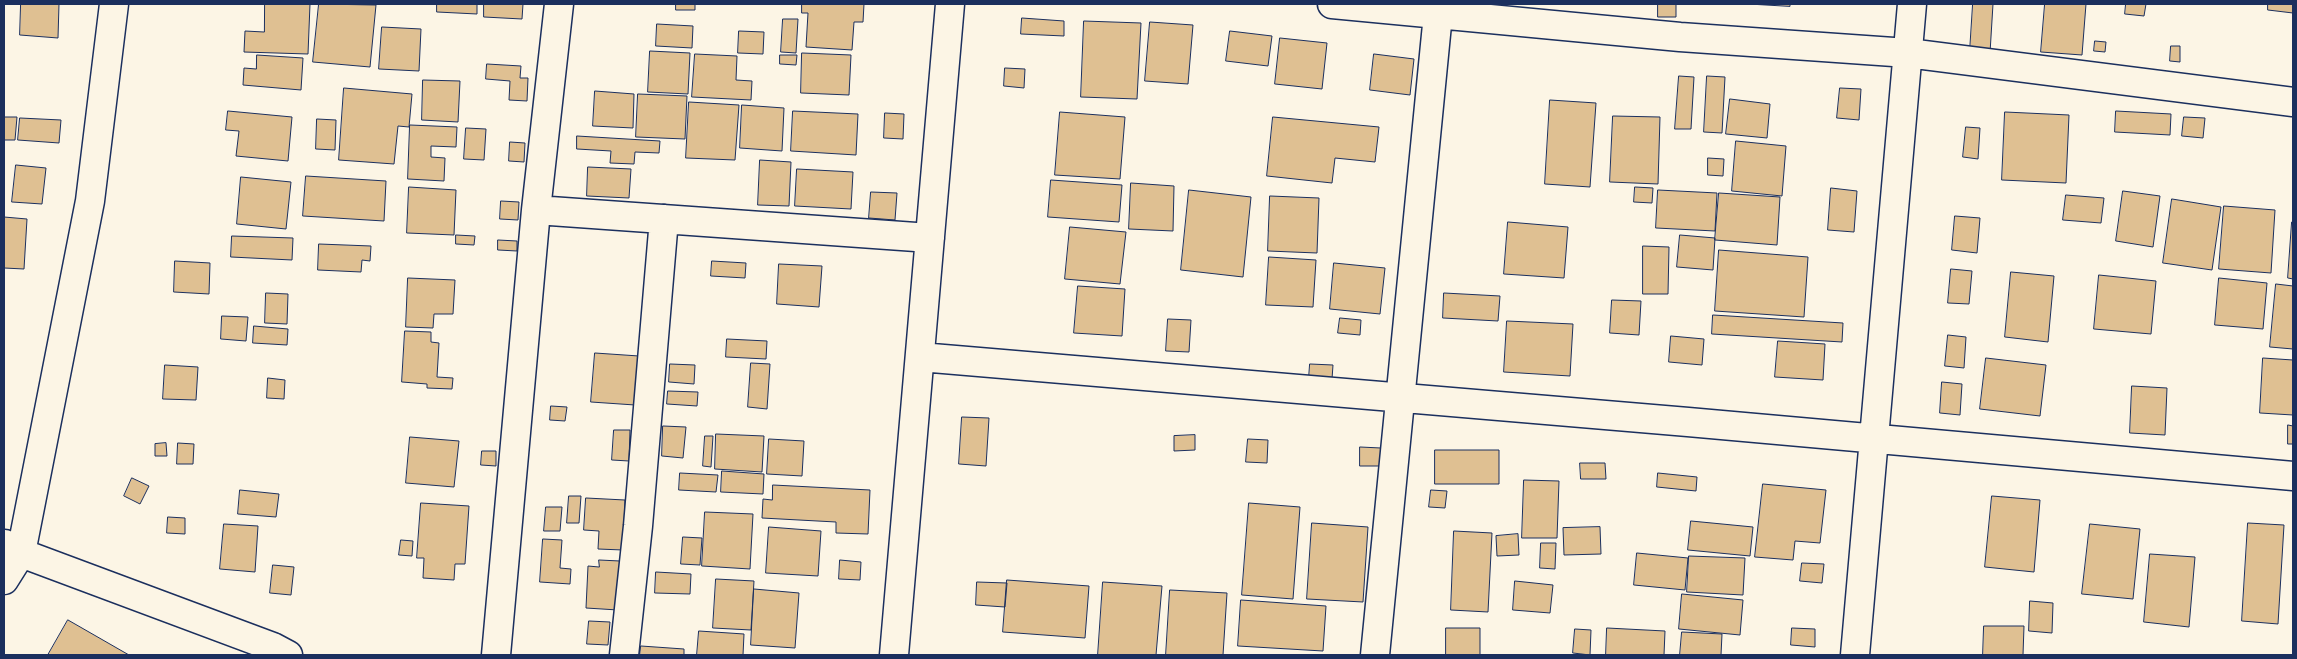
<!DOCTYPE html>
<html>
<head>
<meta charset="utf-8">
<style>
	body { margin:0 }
	#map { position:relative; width:2297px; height:659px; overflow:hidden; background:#fcf5e5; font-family:"Gochi Hand",sans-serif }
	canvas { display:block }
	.frame { position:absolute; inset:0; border:5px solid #1b2f5e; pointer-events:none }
</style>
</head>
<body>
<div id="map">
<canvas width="2297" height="659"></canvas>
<div class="frame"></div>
</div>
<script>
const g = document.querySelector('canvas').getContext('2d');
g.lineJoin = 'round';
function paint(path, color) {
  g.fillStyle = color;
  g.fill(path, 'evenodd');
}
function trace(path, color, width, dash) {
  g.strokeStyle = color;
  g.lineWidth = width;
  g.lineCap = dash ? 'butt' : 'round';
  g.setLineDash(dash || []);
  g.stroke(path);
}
const building = new Path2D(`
	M21 4H59L58 38 20 35Z
	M265 4H310L308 54 244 52 245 31 264 32Z
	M319 4 376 5 370 67 313 62Z
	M437 4H477V14L437 12Z
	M484 4H523L522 19 484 17Z
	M676 4H695V10H676Z
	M802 4H864L863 22H854L852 50 806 47 808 13H802Z
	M1658 4H1676V17H1658Z
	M1749 4H1790V6Z
	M1973 4H1993L1990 53 1970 51Z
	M2045 4H2086L2082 55 2041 52Z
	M2126 4H2146L2144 16 2125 14Z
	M2268 4H2293V13L2268 10Z
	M1022 18 1064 21V36L1021 34Z
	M783 19H798L796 53 781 52Z
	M1084 21 1141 23 1137 99 1081 97Z
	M1150 22 1193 25 1188 84 1145 81Z
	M657 24 693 26 692 48 656 46Z
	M382 27 421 29 419 71 379 69Z
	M739 31 764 32 763 54 738 53Z
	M1230 31 1272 36 1268 66 1226 61Z
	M1280 38 1327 43 1322 89 1275 84Z
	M2095 41 2106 42 2105 52 2094 51Z
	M2171 46H2180V62L2170 61Z
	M650 51 690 53 688 94 648 92Z
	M802 53 851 55 849 95 801 93Z
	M695 54 737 56 736 80 752 81 751 100 692 97Z
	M1374 54 1414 59 1410 95 1370 90Z
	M257 55 303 58 301 90 243 85 244 68 256 69Z
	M780 55H797L796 65 780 64Z
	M487 64 521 66 520 78H528L527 101 509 100 510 81 486 79Z
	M1005 68 1025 69 1024 88 1004 86Z
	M1679 76 1694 77 1691 129H1675Z
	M1707 76 1725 77 1722 133 1704 132Z
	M423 80 460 81 458 122 422 120Z
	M344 88 412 94 409 127 398 126 394 164 339 160Z
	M1840 88 1861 89 1859 120 1837 118Z
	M595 91 634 94 633 128 593 126Z
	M638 94 687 96 685 139 636 137Z
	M1730 99 1770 104 1767 138 1726 134Z
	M1550 100 1596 103 1590 187 1545 184Z
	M689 102 739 105 735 160 686 158Z
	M742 105 784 108 782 151 740 148Z
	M228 111 292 117 288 161 236 156 239 131 226 130Z
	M793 111 858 114 856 155 791 151Z
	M2116 111 2171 114 2170 135 2115 132Z
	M1060 112 1125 117 1120 179 1055 175Z
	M2005 112 2069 115 2066 183 2002 180Z
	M885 113 904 114 903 139 884 138Z
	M1613 116 1660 117 1658 184 1610 182Z
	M4 117H17L15 140H4Z
	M1273 117 1379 127 1375 162 1335 158 1332 183 1267 176Z
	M2184 117 2205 118 2203 138 2182 136Z
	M20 118 61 120 59 143 18 140Z
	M317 119 336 120 335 150 316 149Z
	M410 125 457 127 456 147 431 146V157L445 158 444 181 408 179Z
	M1966 127 1980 128 1978 159 1963 157Z
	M466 128 486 129 484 160 464 159Z
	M577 136 660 141 659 153 635 152 634 164 610 163 611 151 577 149Z
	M1736 141 1786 146 1782 196 1732 191Z
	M510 142 525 143 524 162 509 161Z
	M1708 158 1724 159 1723 176 1708 175Z
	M760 160 791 162 789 206 758 205Z
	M16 165 46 168 42 204 12 202Z
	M588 167 631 169 629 198 587 196Z
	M797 169 853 172 851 209 795 206Z
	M306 176 386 181 384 221 303 216Z
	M241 177 291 182 286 229 237 224Z
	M1051 180 1122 185 1119 222 1048 217Z
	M1131 183 1174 186 1173 231 1129 229Z
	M409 187 456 190 454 235 407 233Z
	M1635 187 1653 188 1652 203 1634 202Z
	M1831 188 1857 191 1854 232 1828 230Z
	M1189 190 1251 197 1243 277 1181 270Z
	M1658 190 1717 193 1715 231 1656 228Z
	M2123 191 2160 196 2153 247 2116 241Z
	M871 192 897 193 895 220 869 218Z
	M1719 193 1780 197 1777 245 1715 240Z
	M2066 195 2104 198 2101 223 2063 220Z
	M1270 196 1319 198 1317 253 1268 251Z
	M2172 199 2221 207 2212 270 2163 263Z
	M501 201 519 202 518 220 500 219Z
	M2224 206 2275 210 2271 273 2219 269Z
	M1955 216 1980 218 1977 253 1952 250Z
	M4 217 27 219 24 269 4 268Z
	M1508 222 1568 227 1564 278 1504 274Z
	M2292 222H2293V279L2288 278Z
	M1070 227 1126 232 1120 284 1065 279Z
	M456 235 475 236 474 245 456 244Z
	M1680 235 1715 238 1713 270 1677 267Z
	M232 236 293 238 292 260 231 257Z
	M498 240 517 241V251L498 250Z
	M319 244 371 246 370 261 362 260 361 272 318 270Z
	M1643 246 1669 247 1668 294H1643Z
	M1719 250 1808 257 1804 317 1715 311Z
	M1269 257 1316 260 1313 307 1266 305Z
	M175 261 210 263 209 294 174 292Z
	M712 261 746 263 745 278 711 276Z
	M1334 263 1385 268 1380 314 1330 309Z
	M779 264 822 266 819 307 777 304Z
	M1951 269 1972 271 1969 304 1948 303Z
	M2011 272 2054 276 2048 342 2005 337Z
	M2099 275 2156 281 2151 334 2094 329Z
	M408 278 455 280 453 314H434L433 328 406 327Z
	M2219 278 2267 283 2263 329 2215 325Z
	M2276 284 2293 286V349L2270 347Z
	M1078 286 1125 289 1122 336 1074 333Z
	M266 293 288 294 287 324 265 323Z
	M1444 293 1500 296 1498 321 1443 318Z
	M1612 300 1641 301 1639 335 1610 333Z
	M1713 315 1843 323 1842 342 1712 334Z
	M222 316 248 317 246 341 221 339Z
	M1340 318 1361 320 1360 335 1338 333Z
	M1168 319 1191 320 1189 352 1166 351Z
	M1507 321 1573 324 1570 376 1504 372Z
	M254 326 288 329 287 345 253 343Z
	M405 331 431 332V342L439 343 437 377 453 378 452 389 427 388V384L402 382Z
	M1948 335 1966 337 1964 368 1945 366Z
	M1671 336 1704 339 1702 365 1669 362Z
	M727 339 767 341 766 359 726 357Z
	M1778 341 1825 344 1823 380 1775 377Z
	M595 353 639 356 635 405 591 402Z
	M1986 358 2046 365 2040 416 1980 409Z
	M2263 358 2293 360V415L2260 413Z
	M751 363 770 364 767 409 748 407Z
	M670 364 695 365 694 384 669 382Z
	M1310 364 1333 365 1332 379 1309 378Z
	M165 365 198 367 196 400 163 399Z
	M268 378 285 380 284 399 267 398Z
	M1942 382 1962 384 1960 415 1940 413Z
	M2132 386 2167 388 2165 435 2130 433Z
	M668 391 698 392 697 406 667 404Z
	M551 406 567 407 565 421 550 420Z
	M962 417 989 418 986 466 959 464Z
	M2288 425 2293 426V444H2288Z
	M663 426 686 427 683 458 662 456Z
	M614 430H630L629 461 612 460Z
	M716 434 764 436 762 472 715 469Z
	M1195 435V450L1174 451V436Z
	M705 436H713L711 467 703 466Z
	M410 437 459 441 454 487 406 483Z
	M769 439 804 441 802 476 767 474Z
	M1248 439 1268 440 1267 463 1246 462Z
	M166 443 167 456H155V444Z
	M178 443 194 444 193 464H177Z
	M1360 447 1381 448V466H1360Z
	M1435 450H1499V484H1435Z
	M482 451H496V466L481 465Z
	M1580 463H1605L1606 479H1581Z
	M722 471 764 474 763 494 721 492Z
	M680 473 718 475 716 492 679 490Z
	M1658 473 1697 477 1696 491 1657 487Z
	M132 478 149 486 140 504 124 496Z
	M1524 480 1559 481 1557 538H1522Z
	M1763 484 1826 490 1820 543 1795 541 1793 560 1755 557Z
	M773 485 870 490 868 534 836 533V522L762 518 763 499 772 500Z
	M240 490 279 494 276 517 238 514Z
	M1431 490 1447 491 1445 508 1429 507Z
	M569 496H581L579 523H567Z
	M1992 496 2040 500 2034 572 1985 567Z
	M586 498 625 500 623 550 598 549 599 531 584 530Z
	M421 503 469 506 465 564H455L454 580 423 578 424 558H417Z
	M1249 503 1300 507 1293 599 1242 595Z
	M546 507H562L560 531H544Z
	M705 512 753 514 750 569 702 566Z
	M168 517 185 518V534L167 533Z
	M1691 521 1753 527 1750 556 1688 550Z
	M1312 523 1368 527 1363 602 1307 599Z
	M2248 523 2284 525 2278 624 2242 621Z
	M224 524 258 526 255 572 220 569Z
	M2090 524 2140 529 2133 599 2082 594Z
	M769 527 821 531 818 576 766 573Z
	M1600 527 1601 554 1564 555 1563 528Z
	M1454 531 1492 533 1488 612 1451 610Z
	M1518 534 1519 555 1497 556 1496 536Z
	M683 537 702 538 700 565 681 564Z
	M543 539 562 540 560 568 571 569 570 584 540 582Z
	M401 540 413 541 412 556 399 555Z
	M1541 543H1556L1555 569 1540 568Z
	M1637 553 1688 558 1685 590 1634 585Z
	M2150 554 2195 557 2189 627 2144 622Z
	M1689 556 1745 558 1743 595 1687 592Z
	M599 560 620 561 618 610 586 608 588 566 599 567Z
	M840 560 861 562 860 580 839 579Z
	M1802 563 1824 564 1822 583 1800 581Z
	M273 565 294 567 291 595 270 593Z
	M656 572 691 574 690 594 655 593Z
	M716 579 754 581 751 630 713 628Z
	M1007 580 1089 586 1085 638 1003 632Z
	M1515 581 1553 585 1550 613 1513 610Z
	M977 582 1007 583 1005 607 976 605Z
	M1103 582 1162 586 1156 655H1098Z
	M754 589 799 593 795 648 751 645Z
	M1170 590 1227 593 1223 655H1166Z
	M1682 594 1743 600 1740 635 1679 629Z
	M1241 600 1326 606 1323 651 1238 646Z
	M2030 601 2053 603 2052 633 2029 631Z
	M68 620 129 655H48Z
	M589 621 610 622 608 645 587 644Z
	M1984 626H2024L2023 655H1983Z
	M1446 628H1480V655H1446Z
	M1607 628 1665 631 1664 655H1606Z
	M1792 628 1815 629V647L1791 645Z
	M1575 629 1591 630 1590 655 1573 653Z
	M699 631 744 634 743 655H697Z
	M1682 632 1722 634 1721 655H1680Z
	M641 646 684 649V655H640Z`);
paint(building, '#dfc092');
trace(building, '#1b2f5e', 1);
const minor = new Path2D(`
	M1332 4 1680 37 1908 53 2293 102
	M536 210 930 238
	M920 357 1688 422 2293 476
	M5 544 21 553 273 647 288 655
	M4 580 21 553 90 201 114 4
	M496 655 536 210 559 4
	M624 655 638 526 664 219
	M894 655 950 4
	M1375 655 1439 4
	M1855 655 1912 4`);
trace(minor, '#1b2f5e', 31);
trace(minor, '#fcf5e5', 28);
</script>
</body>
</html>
